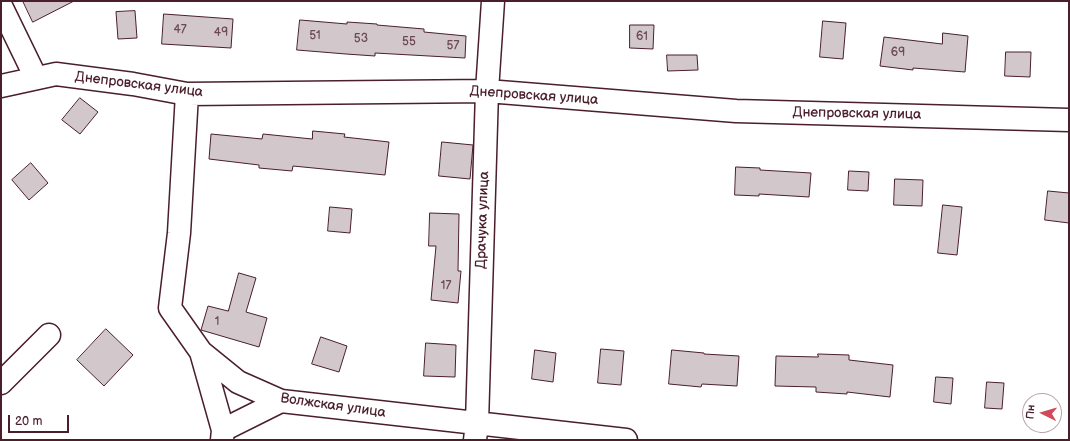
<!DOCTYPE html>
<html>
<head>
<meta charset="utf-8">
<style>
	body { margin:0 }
	#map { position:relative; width:1070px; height:441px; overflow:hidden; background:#fff; font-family:"Balsamiq Sans",sans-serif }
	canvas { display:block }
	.frame { position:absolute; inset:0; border:2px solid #4a1f2b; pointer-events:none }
	.north { position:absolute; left:1022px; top:393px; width:40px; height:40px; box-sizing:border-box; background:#fff; border:1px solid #b7a5aa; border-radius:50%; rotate:275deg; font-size:11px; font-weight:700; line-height:16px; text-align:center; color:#4a1f2b }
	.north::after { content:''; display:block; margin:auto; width:14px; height:18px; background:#d1495b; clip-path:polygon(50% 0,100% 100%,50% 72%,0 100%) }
	.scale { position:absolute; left:8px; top:415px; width:61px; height:18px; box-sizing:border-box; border:2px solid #4a1f2b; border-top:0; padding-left:5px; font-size:12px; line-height:14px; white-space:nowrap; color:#4a1f2b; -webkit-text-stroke:3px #fff; paint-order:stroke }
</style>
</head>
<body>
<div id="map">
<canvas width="1070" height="441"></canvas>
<div class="frame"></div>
<div class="north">Пн</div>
<div class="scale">20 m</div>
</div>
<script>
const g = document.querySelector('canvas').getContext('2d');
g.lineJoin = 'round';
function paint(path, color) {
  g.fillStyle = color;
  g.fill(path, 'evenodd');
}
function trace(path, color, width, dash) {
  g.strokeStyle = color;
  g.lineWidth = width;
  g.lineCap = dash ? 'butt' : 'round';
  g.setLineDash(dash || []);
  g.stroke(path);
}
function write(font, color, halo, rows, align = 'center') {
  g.font = font + ' "Balsamiq Sans",sans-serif';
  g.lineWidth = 3;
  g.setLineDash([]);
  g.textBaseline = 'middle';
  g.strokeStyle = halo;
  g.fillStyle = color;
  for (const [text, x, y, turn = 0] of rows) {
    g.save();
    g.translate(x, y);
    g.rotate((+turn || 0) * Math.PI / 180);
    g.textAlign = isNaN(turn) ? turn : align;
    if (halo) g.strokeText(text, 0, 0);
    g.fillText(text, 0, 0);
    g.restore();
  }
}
const building = new Path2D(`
	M23 1H74L33 22Z
	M135 11 137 38 118 39 116 12Z
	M164 14 233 19 231 48 162 44Z
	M300 20 347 24V22L377 24V25L424 29V32L466 36 465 58 375 53V56L346 54 297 50Z
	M823 21 846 23 843 59 820 57Z
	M630 25H654L653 49 630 48Z
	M943 33 968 36 965 72 913 68V70L880 66 884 37 942 44Z
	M1006 52H1031L1030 77 1005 76Z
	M667 55H697L698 70 668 71Z
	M80 98 98 112 80 134 62 120Z
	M313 131 345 134 344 137 389 142 385 175 293 166 292 171 259 168V165L209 159 211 134 262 139 263 134 312 139Z
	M442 142 473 145 470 179 439 176Z
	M31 163 48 183 29 200 12 180Z
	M736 167 760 168V170L811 173 809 197 759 194V196L735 195Z
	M849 171 869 172 868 191 848 190Z
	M895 179 923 180 922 206 894 205Z
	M1048 191 1069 193V223L1045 220Z
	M943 205 962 207 957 255 938 253Z
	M330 207 352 209 350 233 328 231Z
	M430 213 459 214 458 271H461L458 303 431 300 436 246H429Z
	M239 273 256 278 246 312 267 318 259 347 201 330 208 306 228 311Z
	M106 329 133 355 104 386 77 360Z
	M321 337 347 346 339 372 312 364Z
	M426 343 456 345 455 377 424 376Z
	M601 349 624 351 621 385 598 383Z
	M535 350 556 353 553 382 532 379Z
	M672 350 704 353V354L739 356 737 386 702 384 701 387 669 384Z
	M818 354 849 355V360L893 365 890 397 847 392V394L816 392V387L775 386 776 356 818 357Z
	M936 377 953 378 951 404 934 402Z
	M987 382 1004 383 1002 409 985 408Z`);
paint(building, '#d2c7cb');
trace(building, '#4a1f2b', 1);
const minor = new Path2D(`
	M1 6 36 78
	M1 86 56 74 133 84 187 94 487 91 736 111 1069 120
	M187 94 179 233 170 308 201 352 238 382 281 401 626 440
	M201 352 223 430 222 440
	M1 383 49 335
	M223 430 281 401
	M475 440 477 423 487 91 493 1`);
trace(minor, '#4a1f2b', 25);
trace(minor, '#fff', 22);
write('12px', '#6c4953', null, [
	["47",180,30],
	["49",221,33],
	["51",315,36],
	["61",642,37],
	["53",361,39],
	["55",409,42],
	["57",453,46],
	["69",898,53],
	["17",446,286],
	["1",217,322]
]);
write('14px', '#4a1f2b', '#fff', [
	["Днепровская улица",139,85,7],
	["Днепровская улица",534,96,4],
	["Днепровская улица",857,114,1],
	["Драчука улица",483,220,-88],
	["Волжская улица",333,406,8]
]);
</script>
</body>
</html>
